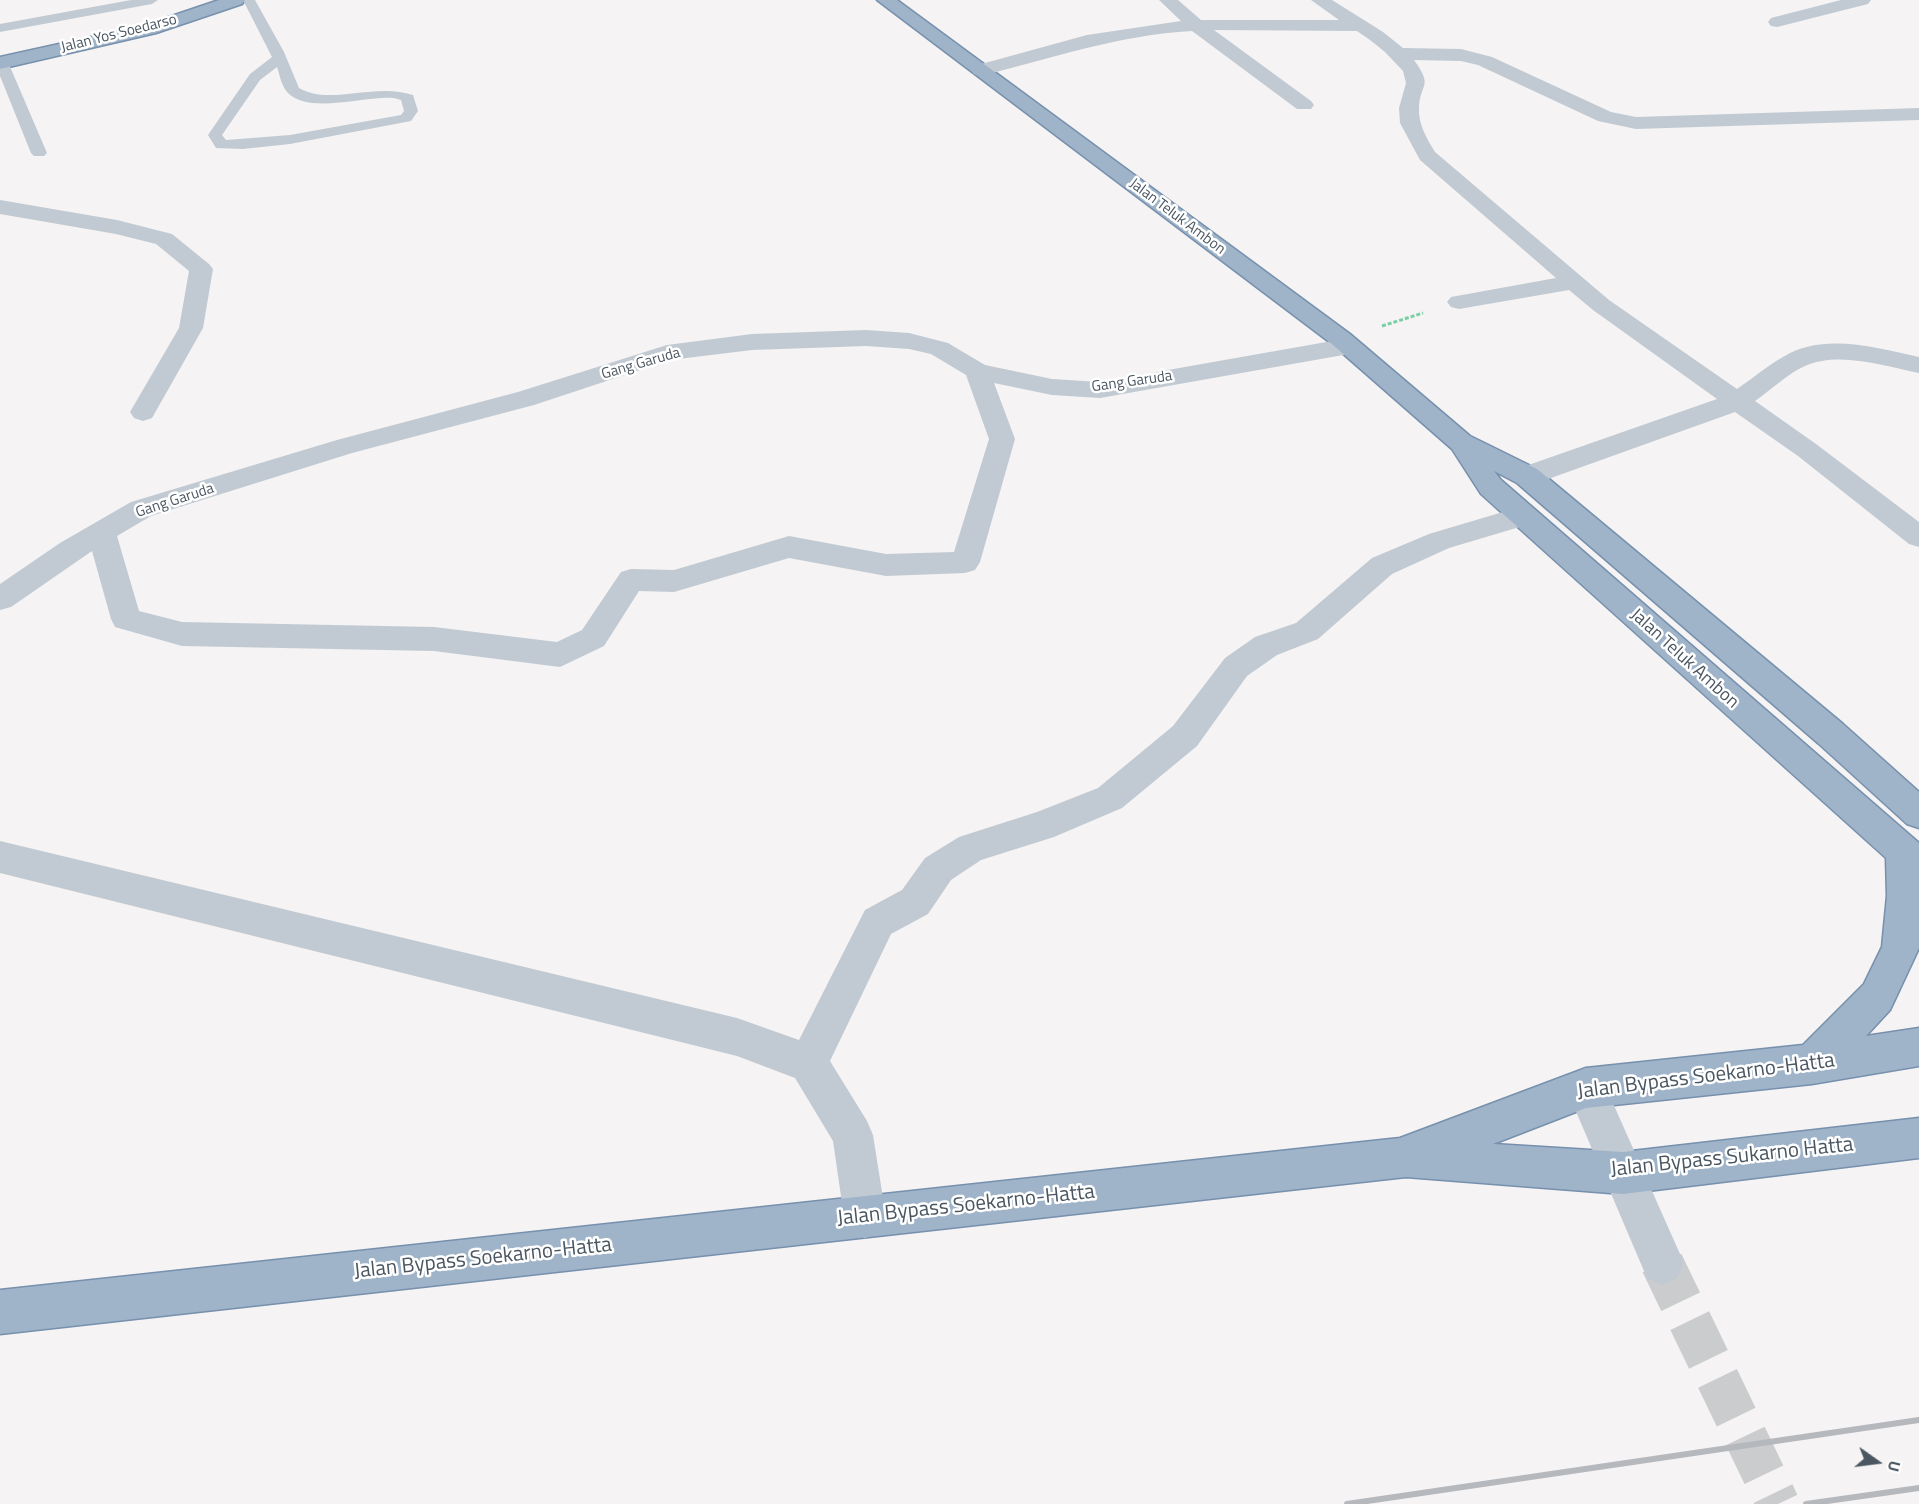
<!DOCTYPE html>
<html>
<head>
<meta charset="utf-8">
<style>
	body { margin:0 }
	#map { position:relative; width:1919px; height:1504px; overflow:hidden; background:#f5f3f3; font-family:"Titillium Web",sans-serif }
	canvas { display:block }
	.north { position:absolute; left:1847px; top:1432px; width:60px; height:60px; -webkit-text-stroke:4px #fff; paint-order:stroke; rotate:104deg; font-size:16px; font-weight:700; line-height:24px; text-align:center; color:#4a5661 }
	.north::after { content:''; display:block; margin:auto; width:21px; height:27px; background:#4a5661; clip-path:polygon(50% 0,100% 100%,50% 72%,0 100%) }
</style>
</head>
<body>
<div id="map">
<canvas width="1919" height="1504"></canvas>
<div class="north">U</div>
</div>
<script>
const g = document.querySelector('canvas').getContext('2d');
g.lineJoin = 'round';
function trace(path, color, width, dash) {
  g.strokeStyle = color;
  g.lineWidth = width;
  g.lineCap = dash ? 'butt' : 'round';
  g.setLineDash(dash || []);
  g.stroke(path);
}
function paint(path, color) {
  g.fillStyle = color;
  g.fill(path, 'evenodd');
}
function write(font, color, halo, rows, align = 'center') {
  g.font = font + ' "Titillium Web",sans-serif';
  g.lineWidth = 5;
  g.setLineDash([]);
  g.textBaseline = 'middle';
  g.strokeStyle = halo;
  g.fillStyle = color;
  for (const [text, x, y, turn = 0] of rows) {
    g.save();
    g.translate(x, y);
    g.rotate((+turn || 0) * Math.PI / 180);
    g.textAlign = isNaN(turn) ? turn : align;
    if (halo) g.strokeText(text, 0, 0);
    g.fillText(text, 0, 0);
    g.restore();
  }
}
trace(new Path2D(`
	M1662 1263 1778 1504`), '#caccce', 43, [43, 21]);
const trunk = new Path2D(`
	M219 0H245L242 4 156 33 0 69V57L145 25Z
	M877 0H897L1350 334 1470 436 1537 469 1843 724 1919 792V828L1907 824 1819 744 1517 483 1494 471 1501 480 1919 843V948L1890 1010 1866 1036 1919 1028V1066L1812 1084 1586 1108 1493 1144 1623 1152 1919 1118V1158L1623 1194 1406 1177 0 1334V1290L1400 1138 1586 1068 1803 1045 1864 984 1882 947 1887 896 1886 858 1481 494 1452 449 1332 344Z`);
trace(trunk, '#7690ad', 3);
trace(new Path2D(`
	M1382 326 1423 313`), '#7ad0a6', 3, [4, 2]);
paint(new Path2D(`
	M131 0H158L152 4 0 32V24Z
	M243 0H255L284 52 299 88C329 106 375 82 413 95L418 111 411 121 290 144 243 149 216 148 208 135 250 74 272 57ZM277 67C280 75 281 86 288 93 310 115 366 95 394 98L401 100 404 111 401 115 290 135 226 140 222 135 260 80Z
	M0 58 8 62 47 153 44 156H34L31 153 0 76Z`), '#c1cad2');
paint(new Path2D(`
	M1159 0H1178L1201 20H1339L1311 0H1332L1383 32 1403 48 1461 49 1492 57 1611 112 1636 117 1919 108V120L1636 129 1598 121 1478 65 1461 61 1414 60C1434 88 1420 82 1419 108 1418 124 1427 139 1435 152L1609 300 1737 389C1753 378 1767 366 1783 357 1824 332 1876 348 1919 357V373C1883 366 1840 351 1805 366 1787 374 1771 390 1755 401L1816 444 1919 522V547L1909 544 1798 456 1735 412 1537 483 1527 486 1517 483 1513 476 1517 469 1717 399 1593 310 1569 290 1459 309 1451 307 1447 302 1451 297 1556 278 1420 160 1400 123 1399 108 1406 83 1403 71 1385 52 1370 40 1357 31 1214 30 1311 101 1314 105 1311 109H1297L1192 31C1119 35 1052 58 981 76L974 74 971 70 974 66 1087 35 1181 21Z
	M1841 0H1871L1868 4 1777 27 1771 26 1768 22 1771 18Z
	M0 200 117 220 172 234 209 264 213 269 203 328 152 418 143 421 134 418 130 412 179 328 189 271 156 244 116 234 0 214Z
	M866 330 909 333 948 343 985 365 1052 379 1100 382 1349 338 1358 341 1361 346 1358 351 1349 354 1100 398 1052 395 994 383 1015 439 980 562 975 570 965 573 886 576 789 558 674 592 639 591 604 646 560 667 434 651 182 646 115 627 111 619 92 551 11 607 0 610V584L60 543 131 502 337 440 518 392 667 345 752 334ZM866 346 909 349 931 354 966 375 989 439 954 552 886 554 789 536 674 570 631 569 621 572 582 630 557 642 434 627 182 622 139 611 117 536 151 516 352 453 534 405 670 360 752 350Z
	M1523 506 1533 509 1537 516 1533 523 1449 548 1392 574 1318 639 1277 655 1247 676 1197 746 1122 808 1054 837 981 860 951 880 928 914 891 934 830 1061 867 1121 873 1135 886 1217 880 1232 865 1238 850 1232 844 1217 833 1141 795 1078 737 1056 0 873V841L737 1018 799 1040 865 910 902 890 925 858 959 837 1037 812 1098 788 1173 726 1225 658 1255 637 1296 623 1372 558 1429 534Z`), '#c1cad2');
paint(new Path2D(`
	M1586 1068 1600 1074 1684 1263 1677 1278 1662 1285 1647 1278 1566 1088 1572 1074Z`), '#c1cad2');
paint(trunk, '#9fb4c9');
trace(new Path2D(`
	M1347 1504 1919 1420
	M1806 1504 1919 1488`), '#b5b8bd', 6);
write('15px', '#4a5661', '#fff', [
	["Jalan Yos Soedarso",119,34,-14],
	["Jalan Teluk Ambon",1177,217,37],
	["Gang Garuda",641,364,-16],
	["Gang Garuda",1132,382,-8],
	["Gang Garuda",175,501,-18]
]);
write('18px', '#4a5661', '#fff', [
	["Jalan Teluk Ambon",1684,659,42]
]);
write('21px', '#4a5661', '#fff', [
	["Jalan Bypass Soekarno-Hatta",1706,1077,-7],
	["Jalan Bypass Sukarno Hatta",1732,1158,-6],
	["Jalan Bypass Soekarno-Hatta",966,1206,-6],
	["Jalan Bypass Soekarno-Hatta",483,1259,-6]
]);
</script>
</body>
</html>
